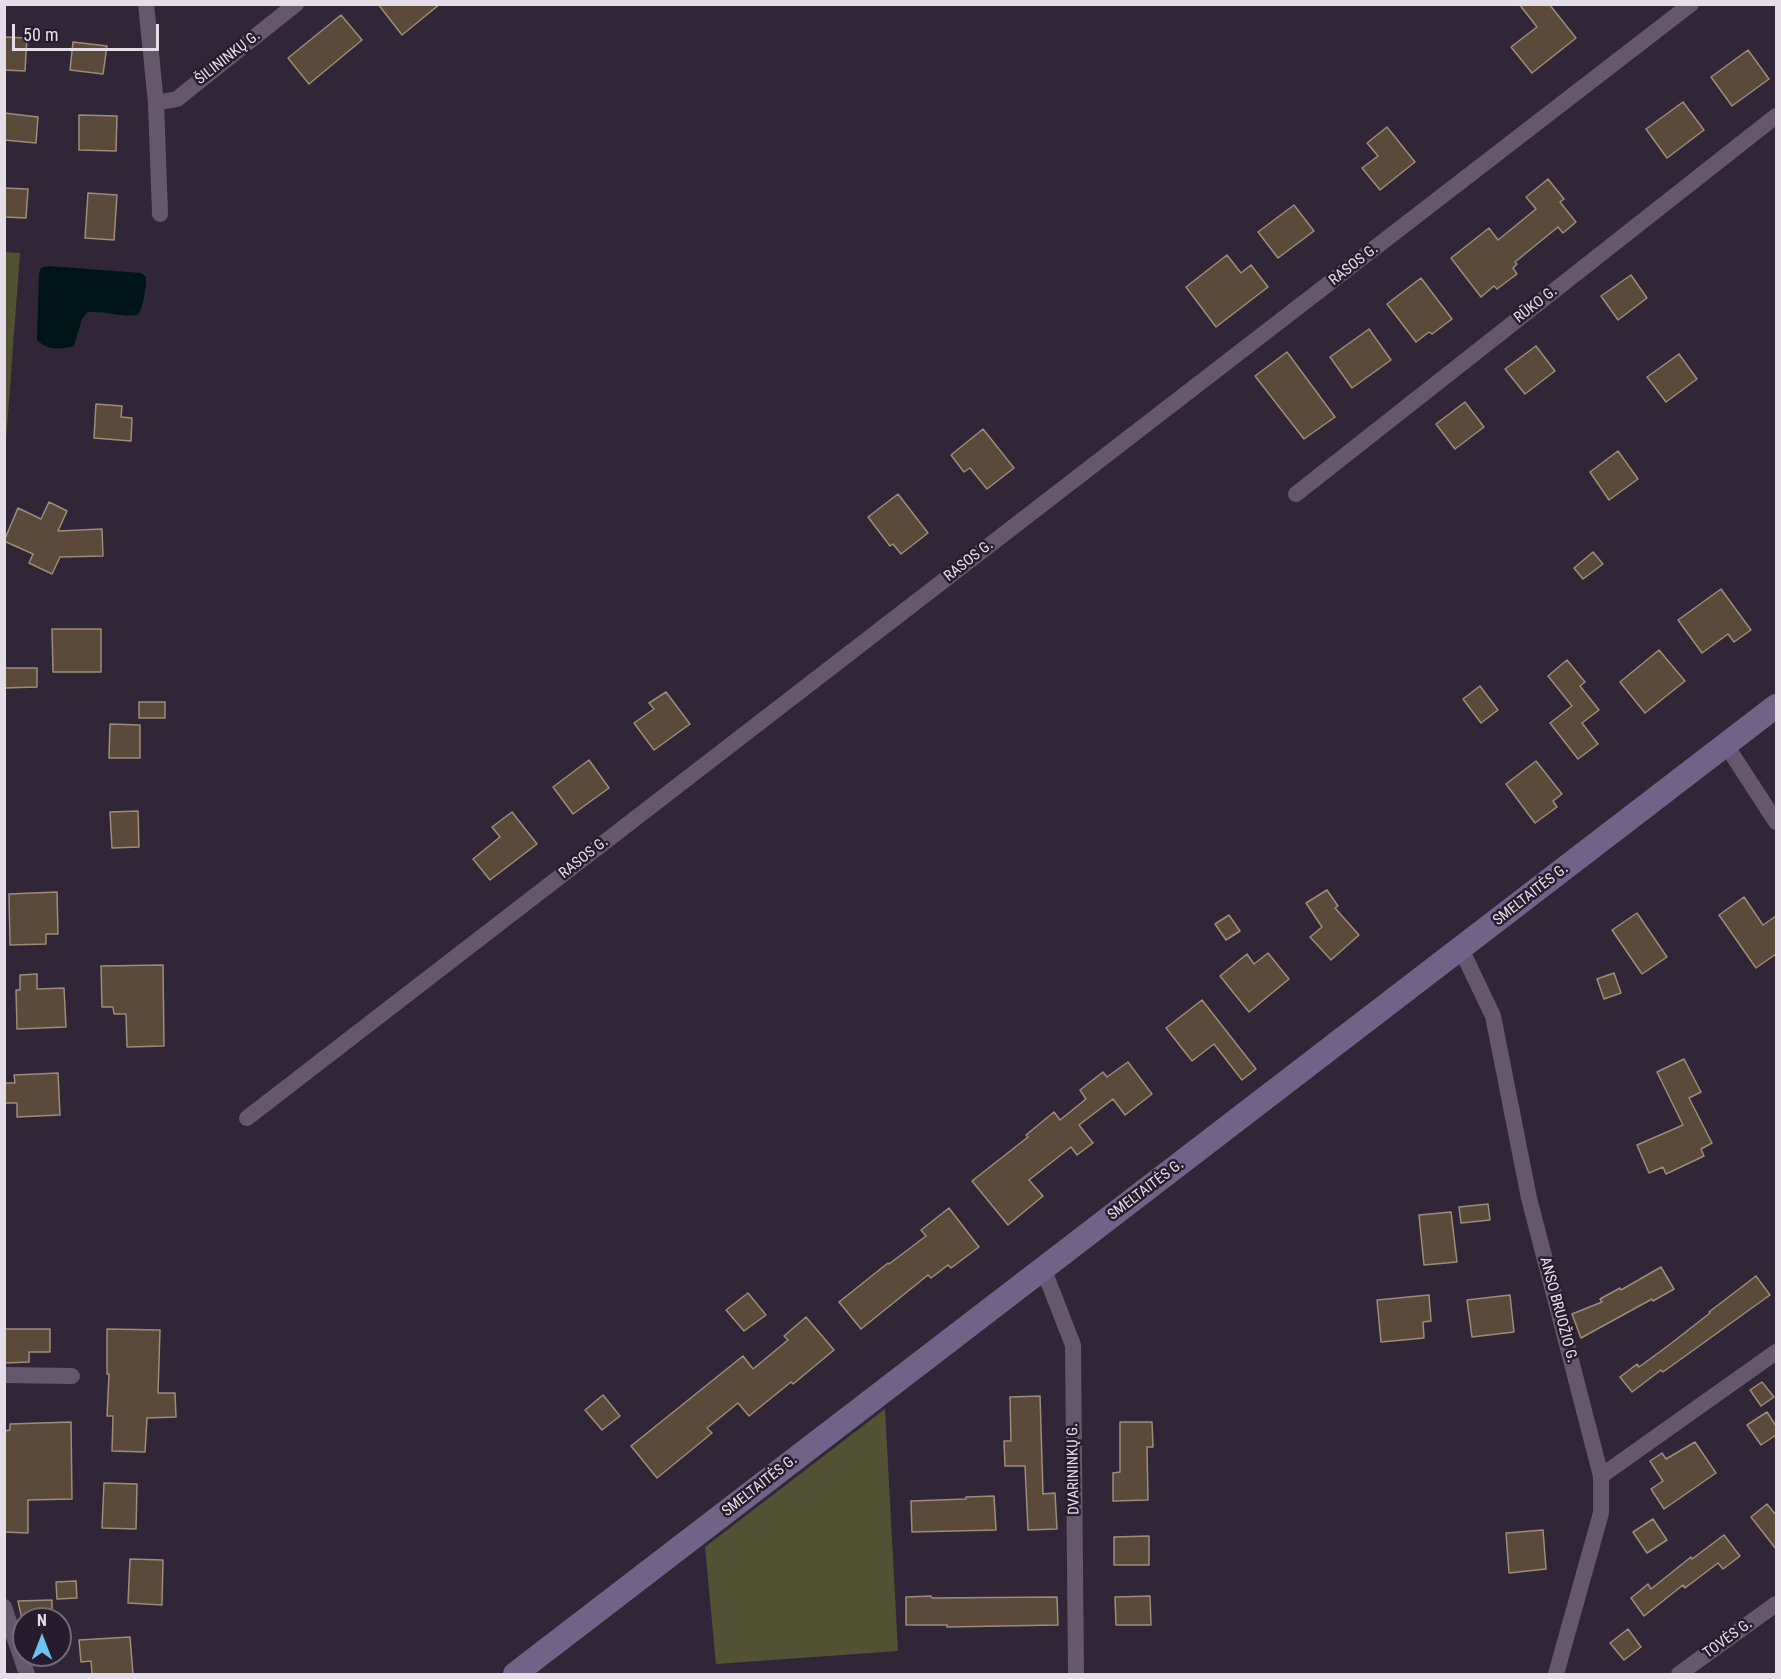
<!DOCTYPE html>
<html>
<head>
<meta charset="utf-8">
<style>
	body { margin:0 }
	#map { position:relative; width:1781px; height:1679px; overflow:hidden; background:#312637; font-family:"Roboto Condensed",sans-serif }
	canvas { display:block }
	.frame { position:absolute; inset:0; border:6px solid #e5dee9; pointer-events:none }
	.north { position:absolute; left:12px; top:1607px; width:60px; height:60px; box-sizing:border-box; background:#271c2d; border:2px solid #736a78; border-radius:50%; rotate:0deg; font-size:16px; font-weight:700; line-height:24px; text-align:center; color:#e5dee9 }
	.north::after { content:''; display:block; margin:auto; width:21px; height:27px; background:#6ec2f3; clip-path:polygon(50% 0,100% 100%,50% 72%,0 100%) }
	.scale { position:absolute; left:12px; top:24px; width:147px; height:27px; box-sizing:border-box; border:3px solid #e5dee9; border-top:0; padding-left:8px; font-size:18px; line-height:21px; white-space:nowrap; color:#e5dee9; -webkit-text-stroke:4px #271c2d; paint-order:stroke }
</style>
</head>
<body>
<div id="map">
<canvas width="1781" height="1679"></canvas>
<div class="frame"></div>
<div class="north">N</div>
<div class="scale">50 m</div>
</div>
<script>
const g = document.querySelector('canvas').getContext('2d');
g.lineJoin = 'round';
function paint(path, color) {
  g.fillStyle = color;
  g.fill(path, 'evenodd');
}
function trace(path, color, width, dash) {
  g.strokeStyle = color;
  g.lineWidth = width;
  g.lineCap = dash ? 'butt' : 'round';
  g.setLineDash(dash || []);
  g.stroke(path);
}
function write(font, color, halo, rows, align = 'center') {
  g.font = font + ' "Roboto Condensed",sans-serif';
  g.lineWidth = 5;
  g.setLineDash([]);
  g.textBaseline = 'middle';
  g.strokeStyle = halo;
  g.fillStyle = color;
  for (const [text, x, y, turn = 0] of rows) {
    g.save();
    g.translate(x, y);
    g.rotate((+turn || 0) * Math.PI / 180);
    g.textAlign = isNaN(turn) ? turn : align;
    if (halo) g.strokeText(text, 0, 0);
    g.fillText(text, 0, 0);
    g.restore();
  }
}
paint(new Path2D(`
	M5 252 20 253 5 454 4 252Z
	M885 1409 898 1651 716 1664 705 1547Z`), '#515234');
paint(new Path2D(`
	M48 266 141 273 146 277C146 289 144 304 138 315 121 317 105 311 88 312L82 319 74 346C61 350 47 350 37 340L39 274 41 268Z`), '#001517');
const building = new Path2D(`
	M378 4H440L402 35Z
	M1519 4H1549L1576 38 1532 73 1511 47 1537 27Z
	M341 15 362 40 309 84 288 58Z
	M4 37 27 38 25 71 4 70Z
	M73 42 107 46 103 74 70 70Z
	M1748 50 1769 79 1732 106 1711 77Z
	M1683 102 1704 130 1667 158 1646 129Z
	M4 113 38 117 36 143 4 140Z
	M79 115 117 116 116 151 79 150Z
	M1387 127 1415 162 1380 190 1362 168 1378 156 1367 143Z
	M1548 179 1564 199 1560 202 1576 222 1563 233 1558 227 1515 262 1517 264 1513 268 1517 274 1497 289 1494 286 1481 297 1451 258 1489 228 1498 240 1536 209 1526 197Z
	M4 188 28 189 26 218 4 217Z
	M88 193 117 195 114 240 85 238Z
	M1294 205 1314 231 1278 258 1258 232Z
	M1227 255 1241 273 1251 265 1268 287 1216 327 1186 287Z
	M1631 275 1647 298 1618 320 1601 296Z
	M1421 278 1452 319 1432 334 1429 332 1416 342 1387 304Z
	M1369 329 1391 360 1352 388 1330 357Z
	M1536 346 1555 371 1525 394 1505 369Z
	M1287 352 1335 417 1304 439 1255 376Z
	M1679 354 1697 379 1666 402 1647 377Z
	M1465 402 1484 427 1455 449 1436 424Z
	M96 404 122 406 121 417 132 418 131 441 94 438Z
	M983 429 1014 468 987 489 970 468 964 472 951 455Z
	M1618 451 1638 479 1609 500 1590 472Z
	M898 494 928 533 901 554 893 544 890 546 868 517Z
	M49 502 67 511 58 531 102 529 103 556 60 557 52 574 29 563 33 554 4 541 18 508 41 519Z
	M1593 552 1603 564 1583 579 1574 568Z
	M1721 589 1751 630 1734 642 1728 634 1702 653 1678 620Z
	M52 629H101V672H53Z
	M1659 650 1685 681 1645 713 1620 682Z
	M1567 660 1585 682 1580 686 1599 710 1582 723 1598 744 1578 759 1550 723 1572 706 1548 676Z
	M4 668H37V687L4 688Z
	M1480 686 1498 710 1481 723 1463 699Z
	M666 692 690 724 654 750 634 723 654 709 649 703Z
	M139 702H165V718H139Z
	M110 724 140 725V758H109Z
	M589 760 609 788 573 814 553 787Z
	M1536 761 1562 794 1553 801 1557 807 1535 823 1506 784Z
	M138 811 139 847 112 848 110 812Z
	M512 812 537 844 490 880 473 859 500 837 492 827Z
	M1327 890 1338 906 1335 908 1359 935 1331 960 1310 937 1322 927 1306 903Z
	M57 892 58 934H46V944L10 945 9 894Z
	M1744 897 1763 925 1776 916V954L1756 968 1719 915Z
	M1637 913 1667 957 1642 974 1612 930Z
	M1229 915 1240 931 1226 940 1215 924Z
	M1268 953 1289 979 1249 1012 1220 976 1247 954 1254 964Z
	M163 965 164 1046 127 1047 126 1014H114L113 1007H102L101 966Z
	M1614 973 1621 993 1604 999 1597 979Z
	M37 974V989L64 988 66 1027 17 1029 16 990H20V975Z
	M1202 1000 1256 1069 1242 1080 1214 1044 1192 1061 1166 1028Z
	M1684 1059 1701 1092 1689 1098 1712 1143 1701 1149 1704 1156 1666 1174 1663 1167 1649 1173 1637 1145 1683 1125 1657 1072Z
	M1128 1062 1152 1094 1125 1115 1113 1099 1079 1125 1093 1143 1077 1155 1071 1147 1029 1180 1043 1196 1008 1225 972 1181 1028 1137 1026 1135 1054 1112 1060 1120 1086 1099 1080 1090 1103 1072 1107 1077Z
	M58 1073 60 1115 17 1117V1103H4V1083H15L14 1075Z
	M1488 1204 1490 1220 1461 1223 1459 1207Z
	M949 1208 979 1247 951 1268 948 1265 931 1278 928 1275 861 1329 839 1302 888 1263 889 1264 926 1236 921 1230Z
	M1451 1212 1457 1262 1424 1265 1419 1215Z
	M1661 1267 1674 1289 1653 1301 1652 1299 1581 1338 1572 1314 1602 1302 1600 1299 1620 1288 1621 1290Z
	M1756 1276 1770 1295 1663 1372 1661 1370 1632 1392 1620 1377 1637 1364 1639 1367 1669 1345 1710 1313 1709 1312Z
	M748 1293 766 1315 744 1331 726 1310Z
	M1429 1295 1431 1321 1423 1322 1424 1338 1381 1342 1377 1300Z
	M1510 1295 1514 1332 1472 1337 1467 1300Z
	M806 1317 834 1350 793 1384 791 1382 749 1416 738 1403 707 1428 712 1433 657 1478 631 1446 743 1356 753 1369 788 1340 784 1336Z
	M4 1329H50V1352H29V1362L4 1363Z
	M107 1329 160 1330 158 1393H175L176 1417 147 1418 145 1452 112 1451 113 1416H107L109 1374H107Z
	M1762 1382 1774 1397 1761 1406 1750 1390Z
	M603 1395 620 1416 602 1430 585 1410Z
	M1040 1396 1043 1494 1055 1493 1057 1529 1028 1530 1025 1466H1005L1004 1441H1011L1010 1397Z
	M1767 1412 1776 1426V1435L1761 1445 1747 1425Z
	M71 1422 72 1499 28 1500V1533L4 1532V1431L10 1430V1424Z
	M1120 1422H1152L1153 1447H1147L1148 1500 1113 1501V1473L1120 1472Z
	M1695 1442 1716 1473 1664 1509 1651 1489 1663 1481 1650 1461 1662 1453 1666 1459Z
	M104 1483 137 1484 136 1529 102 1528Z
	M994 1496 996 1530 912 1532 911 1501 966 1499V1497Z
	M1767 1504 1776 1515V1549L1751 1517Z
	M1653 1519 1667 1540 1647 1553 1633 1532Z
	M1543 1530 1546 1569 1509 1573 1506 1533Z
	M1724 1535 1740 1556 1723 1569 1718 1563 1685 1588 1683 1585 1644 1616 1631 1598 1648 1584 1651 1589 1691 1557 1692 1559Z
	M1149 1536V1565H1114V1537Z
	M130 1559 163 1560 162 1605 128 1603Z
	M76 1581 77 1598 57 1599 56 1582Z
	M931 1596 932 1598 1057 1597 1058 1625 947 1627V1625H906V1597Z
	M1150 1596 1151 1625H1116L1115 1597Z
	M52 1600V1619H22L18 1601Z
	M1628 1629 1641 1647 1624 1660 1610 1643Z
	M130 1637 133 1674H92L91 1661 81 1662 79 1640Z`);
paint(building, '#5b4a3a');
trace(building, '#9e8c7a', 1.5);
trace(new Path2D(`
	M146 4 156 103 160 214
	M156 103 177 99 296 4
	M1296 494 1776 116
	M1726 745 1776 822
	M1461 949 1493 1016 1529 1198 1601 1476V1513L1556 1674
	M247 1118 1691 4
	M1043 1268 1073 1345 1076 1674
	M4 1375 72 1376
	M1601 1476 1776 1352
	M4 1607 27 1674
	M1679 1674 1776 1604`), '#65586c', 16);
trace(new Path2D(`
	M515 1674 1776 706`), '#706388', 24);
write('15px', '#e5dee9', '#271c2d', [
	["ŠILININKŲ G.",228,58,-38],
	["RASOS G.",1354,265,-38],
	["RŪKO G.",1536,305,-38],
	["RASOS G.",969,561,-38],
	["RASOS G.",584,858,-38],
	["SMELTAITĖS G.",1531,895,-38],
	["SMELTAITĖS G.",1146,1190,-37],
	["ANSO BRUOŽIO G.",1558,1310,75],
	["DVARININKŲ G.",1074,1469,-91],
	["SMELTAITĖS G.",760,1486,-38],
	["TOVĖS G.",1728,1639,-36]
]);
</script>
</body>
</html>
